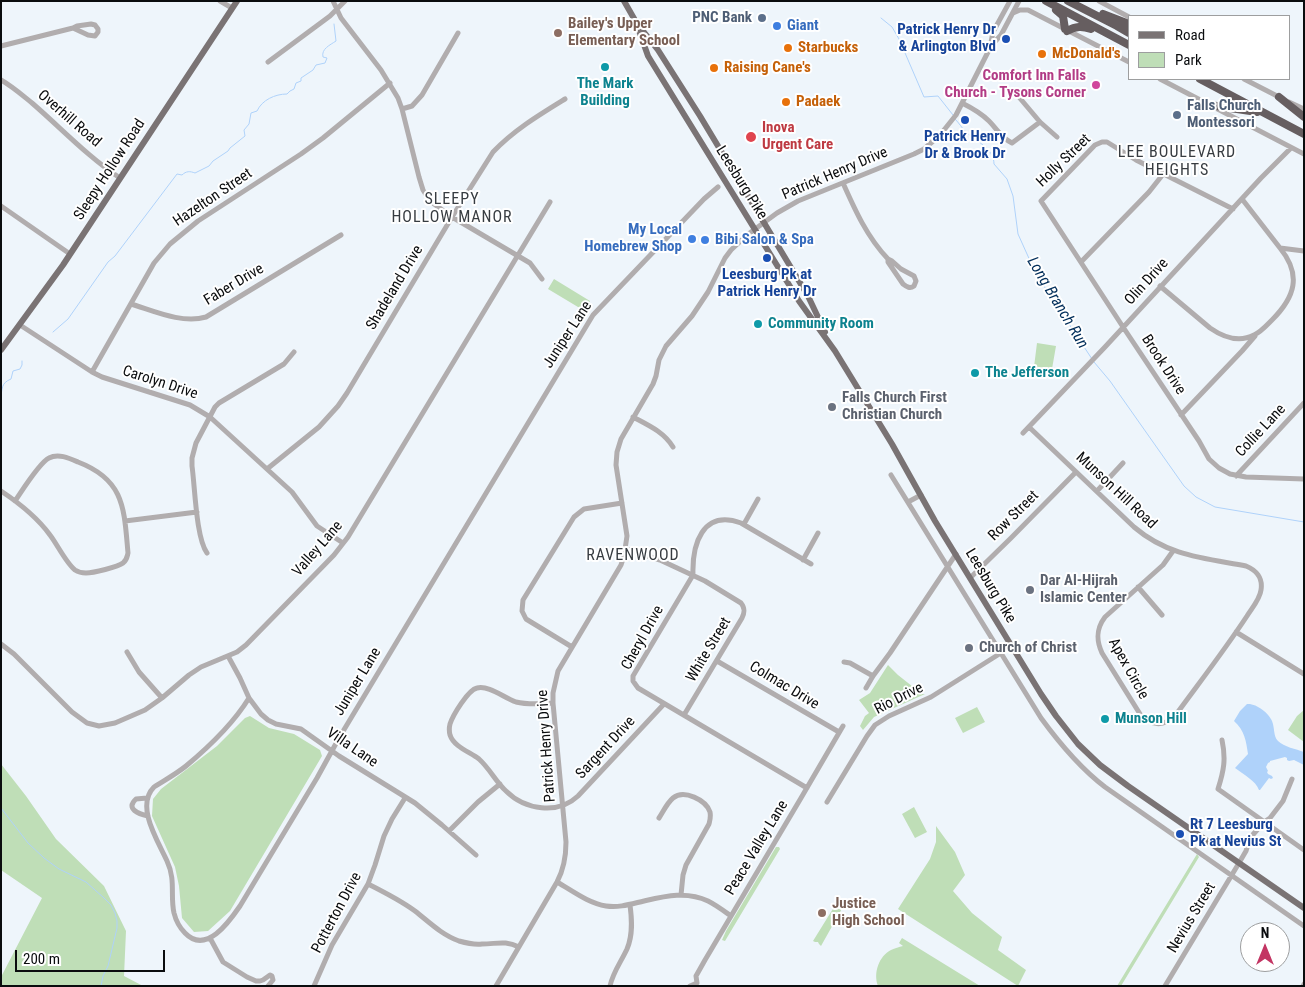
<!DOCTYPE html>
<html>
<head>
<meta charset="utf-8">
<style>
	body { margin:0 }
	#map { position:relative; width:1305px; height:987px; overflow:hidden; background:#eef5fb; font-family:"Roboto Condensed",sans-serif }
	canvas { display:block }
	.frame { position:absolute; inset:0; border:2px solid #0a0c0e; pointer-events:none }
	.legend { position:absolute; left:1128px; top:15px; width:162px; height:65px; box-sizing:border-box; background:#fff; border:1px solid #9d9e9f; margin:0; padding:6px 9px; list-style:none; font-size:15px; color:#0a0c0e }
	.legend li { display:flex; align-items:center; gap:10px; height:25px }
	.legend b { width:25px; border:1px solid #9d9e9f }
	.north { position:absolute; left:1240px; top:922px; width:50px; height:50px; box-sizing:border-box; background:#fff; border:1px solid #9d9e9f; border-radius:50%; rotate:0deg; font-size:14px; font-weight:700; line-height:20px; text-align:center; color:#0a0c0e }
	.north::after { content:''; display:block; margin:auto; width:18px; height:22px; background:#c33563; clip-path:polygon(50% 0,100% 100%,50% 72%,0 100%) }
	.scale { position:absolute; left:15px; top:950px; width:150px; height:22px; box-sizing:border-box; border:2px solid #0a0c0e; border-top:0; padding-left:6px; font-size:15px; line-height:18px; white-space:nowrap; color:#0a0c0e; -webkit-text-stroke:4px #fff; paint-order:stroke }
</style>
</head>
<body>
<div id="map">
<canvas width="1305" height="987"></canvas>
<div class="frame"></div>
<ul class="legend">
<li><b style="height:6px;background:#7a7374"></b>Road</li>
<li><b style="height:14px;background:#bfdeb7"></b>Park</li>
</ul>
<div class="north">N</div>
<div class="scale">200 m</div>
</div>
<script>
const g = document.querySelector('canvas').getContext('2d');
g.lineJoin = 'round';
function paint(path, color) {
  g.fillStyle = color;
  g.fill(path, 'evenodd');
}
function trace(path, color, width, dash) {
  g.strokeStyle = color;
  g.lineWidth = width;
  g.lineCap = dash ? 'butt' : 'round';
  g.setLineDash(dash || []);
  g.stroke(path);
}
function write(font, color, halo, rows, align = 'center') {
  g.font = font + ' "Roboto Condensed",sans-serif';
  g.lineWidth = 4;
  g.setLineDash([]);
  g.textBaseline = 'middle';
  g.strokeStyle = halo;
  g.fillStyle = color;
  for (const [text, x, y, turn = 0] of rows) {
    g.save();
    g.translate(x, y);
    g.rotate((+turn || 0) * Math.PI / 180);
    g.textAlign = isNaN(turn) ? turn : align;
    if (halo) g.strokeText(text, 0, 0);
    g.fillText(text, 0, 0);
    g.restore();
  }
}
paint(new Path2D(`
	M554 279 590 301 586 316 583 310 548 289Z
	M1037 343 1056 346 1052 369 1034 367Z
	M888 665 898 675 922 694H925L874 717 863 730 860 726 865 716 869 713 859 700 870 693Z
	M977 707 985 722 963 733 955 718Z
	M1304 710V742L1288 730 1297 716Z
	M250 716 269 728 294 734 320 750 322 756 230 911 208 931 194 932 182 918 179 886 175 867 152 816 153 799 161 789 217 746 245 718Z
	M1 764 26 796 56 839 104 886 126 931 124 976 143 986H1V977L42 898 1 870Z
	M914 807 927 832 915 838 902 814Z
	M936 826 955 852 965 875 953 891 972 913 1002 937 998 950 1026 970 1018 986 898 909 930 859 936 842Z
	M776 847H779L780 849 725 941 722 940 726 931Z
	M1197 854 1199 857 1121 986H1117Z
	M839 899 841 900 840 902 844 905 821 946 819 944 818 942H815L813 941Z
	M902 938 980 986H878C873 973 879 956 891 950 895 948 899 947 903 946L899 943Z`), '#bfdeb7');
paint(new Path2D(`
	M1247 704C1256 703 1269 713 1272 721 1275 728 1273 736 1278 741 1284 747 1296 749 1304 752V765L1294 760 1289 761 1287 760V758L1285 757 1270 761V762L1268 763 1266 767 1268 771 1267 772 1268 774 1272 776 1273 778 1271 779 1269 778 1260 790H1259C1256 781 1243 774 1235 768L1248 754C1246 741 1245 731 1234 721L1240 711Z`), '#afd2fa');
trace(new Path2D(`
	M881 18 892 27 899 39 924 97 938 96 953 115
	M955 119C959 123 962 128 965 131 975 141 994 148 994 164L1007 179 1013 196 1018 234 1036 274 1092 359
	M53 332 68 319 108 262 115 256 177 174 182 175C186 171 190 171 195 173L209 166 213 161 228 151 230 148 245 136 244 130 249 124 251 113 257 111C262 100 275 94 287 94L290 91 294 89 296 83 301 81V78L313 70 316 65 325 63 327 58 323 57C321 49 330 45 336 41L334 24
	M1094 362 1110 381 1184 486 1196 497 1215 507 1304 522
	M1 398C2 389 1 383 11 379L13 371 20 369 22 365V361
	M1 808 28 843 44 858 59 869 86 882 104 898 111 905 115 913 117 921V928L108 966 103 976 101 986`), '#afd2fa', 1);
trace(new Path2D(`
	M220 1 232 8
	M333 1 341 18 381 70 398 98 402 109 419 177 423 190 430 201 452 217 530 263 542 279
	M1099 1 1129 17
	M1013 13 1020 10H1028L1129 62
	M91 24 95 25 98 29V32L95 36 88 35 73 28 77 26Z
	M1 46 73 28
	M990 47 1001 35 1019 1
	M268 62 330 16 345 1
	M1160 79 1304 154
	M1244 79 1281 98
	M1 80C13 87 22 95 32 103 61 128 88 157 120 178
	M1013 90 1040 122 1057 137
	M1289 102 1304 109
	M962 103C972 108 981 113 989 121 998 130 1000 137 1012 143L1040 122
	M402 109 412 106 422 95 458 33
	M843 183C855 210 867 237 888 259V262L903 284C907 287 910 289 914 286L916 281 914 276 901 269 892 261 888 259
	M1242 199 1280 248 1304 251
	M1 206 70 254
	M1233 209 1136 160 1107 142H1102L1095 145 1041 201 1123 327 1199 441 1209 459 1219 468 1230 474 1246 477 1304 479
	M1081 262 1149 192 1164 173
	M1160 286 1210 328C1223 337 1239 343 1254 335 1261 332 1267 325 1272 320 1295 297 1302 275 1280 248
	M131 304C154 311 182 324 206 317L341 235
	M20 325 92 372 102 377 190 405 210 417 292 492 317 526 343 543
	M92 372 154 263 170 244 198 221 301 154 323 138 390 83
	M1181 415 1242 351 1255 336
	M633 417C648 425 664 432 673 447
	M1029 427 1134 527C1168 556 1203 558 1246 566 1256 570 1263 578 1261 590 1260 599 1252 608 1247 616 1224 651 1199 683 1175 716 1164 727 1150 726 1140 714L1102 653C1096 640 1096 629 1105 617L1163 565 1173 551
	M1023 433 1105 347 1261 178 1291 148
	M267 469 319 427 338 406 347 393 452 217 493 152C514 130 539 115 565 99
	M891 475 1041 718C1060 744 1080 768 1105 787L1304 926
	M1236 476 1304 403
	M1 491C19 503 37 517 50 535 57 544 66 563 75 570 78 572 82 573 86 573 93 573 118 567 123 563 127 560 127 557 128 553 124 509 125 480 78 462 69 458 58 453 49 458 39 463 22 491 15 501
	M1097 491 1123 463
	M908 502 921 495
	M125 521 197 512
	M744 524 758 499
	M626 549 660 560 705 581 741 603C745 608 745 612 742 618L684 715
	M207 553C196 538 195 487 192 466V458L196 443 215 407 219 403 284 364 294 352
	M803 560 818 533
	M970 578 1011 538 1076 472
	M1138 587 1162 615
	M1236 632 1304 674
	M1 644 14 654 72 712 87 723 99 726 115 723 145 710 162 698 189 675 201 667 237 652 246 645 334 555 348 537 550 202
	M572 647 526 619 522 611 523 600 574 517 584 509 622 503
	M127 652 139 672 162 698
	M228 656 240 678 249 698 261 714 268 720 276 724 301 729 339 756 415 803 442 825 476 855
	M717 661 839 732
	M844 662 850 663 873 676
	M866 688 873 676 890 653 956 554
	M249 698C233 724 210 746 186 766 176 774 165 780 154 787 135 806 158 841 167 861 176 880 170 895 174 913 176 921 180 928 185 933 206 955 229 922 240 906L317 778 339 738 593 315 704 199 718 187
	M553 703C541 704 528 705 516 702 504 698 489 685 477 688 468 690 453 715 450 724 449 728 449 731 450 735 454 747 470 752 479 759 490 769 496 782 506 791 525 810 558 815 578 796L664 704
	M1222 740C1226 759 1224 770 1218 789L1304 850
	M807 788 638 688 633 681V676L693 575C692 545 702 509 741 523L811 564
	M147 798 136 799C125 809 139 814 148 816
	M827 802 867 736 875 725 889 716 931 697 1012 646
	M659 818C663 812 667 803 673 798 684 789 706 800 710 812 711 817 710 820 709 824L686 865 683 875 681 895
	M449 831 478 802 500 784
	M557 882C573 891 588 903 606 906 619 908 631 904 644 901 666 896 687 891 708 901 716 905 724 911 731 916
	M368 884C384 892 400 900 415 911 429 922 442 935 459 941 466 943 474 945 482 944 497 944 505 940 519 947
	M210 938 223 962 247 977 256 981H260L263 980 270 975 272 976 273 980 268 986
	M314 986 332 945 368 884 375 865 384 836 392 819 405 798
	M496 986 557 882C564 869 566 856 566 842L553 703V693L558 671 621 565 624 556 627 536 616 465 617 452 621 439 653 384 656 376 659 360 666 346 692 316 708 292 725 258 731 250 747 235 777 213 798 201 914 154 924 149 940 135 956 115 990 48 993 32 1010 1
	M610 986C613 972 621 962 627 949 633 935 632 920 630 905
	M690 986 697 983 696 976 705 960 801 798 843 726
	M1165 986 1239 863 1246 851 1250 838 1264 822 1270 818 1283 801 1292 779
	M1303 986 1304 984`), '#b1adae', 5);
trace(new Path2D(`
	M624 1 636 22 658 50 700 116 808 296 825 332
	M636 22 648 56 799 301 835 351 892 444 935 521 1041 694 1056 716 1078 744 1100 765 1128 786 1304 908
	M1 350 63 265 237 1`), '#7a7374', 6);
trace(new Path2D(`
	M1046 1 1129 45
	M1068 1 1117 26 1129 33
	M1056 10 1063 16 1065 29
	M1103 14 1129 24
	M1067 31C1076 26 1082 26 1091 29
	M1200 79 1304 134
	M1279 97 1304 117
	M1210 105 1257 112`), '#665e60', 8);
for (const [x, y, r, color] of [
	[762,18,5,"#5c6f8a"],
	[777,26,5,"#3f7fe0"],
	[558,33,5,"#8d6e63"],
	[1006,39,5,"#1a4fb4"],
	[788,48,5,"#e8710a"],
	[1042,54,5,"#e8710a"],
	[605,67,5,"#0f9aa8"],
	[714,68,5,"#e8710a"],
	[1096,85,5,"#d1479c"],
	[786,102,5,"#e8710a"],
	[1177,115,5,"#5c6f8a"],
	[965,120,5,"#1a4fb4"],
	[751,137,6,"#e0444e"],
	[692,239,5,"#3f7fe0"],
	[705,240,5,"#3f7fe0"],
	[767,258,5,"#1a4fb4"],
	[758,324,5,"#0f9aa8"],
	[975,373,5,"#0f9aa8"],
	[832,407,5,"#6b7280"],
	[1030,590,5,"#6b7280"],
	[969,648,5,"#6b7280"],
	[1105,719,5,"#0f9aa8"],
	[1180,834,5,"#1a4fb4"],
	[822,913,5,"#8d6e63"]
]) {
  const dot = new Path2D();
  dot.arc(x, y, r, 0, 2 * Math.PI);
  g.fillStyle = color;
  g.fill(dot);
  trace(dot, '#fff', 2);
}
write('bold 15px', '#4e5e75', '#fff', [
	["PNC Bank",752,18],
	["Falls Church",1187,106,"left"],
	["Montessori",1187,123,"left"]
], 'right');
write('bold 15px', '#785e54', '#fff', [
	["Bailey's Upper",568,24],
	["Elementary School",568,41],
	["Justice",832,904],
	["High School",832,921]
], 'left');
write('bold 15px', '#366cbe', '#fff', [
	["Giant",787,26],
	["My Local",682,230,"right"],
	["Homebrew Shop",682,247,"right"],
	["Bibi Salon & Spa",715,240]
], 'left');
write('bold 15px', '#164399', '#fff', [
	["Patrick Henry Dr",996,30,"right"],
	["& Arlington Blvd",996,47,"right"],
	["Patrick Henry",965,137],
	["Dr & Brook Dr",965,154],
	["Leesburg Pk at",767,275],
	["Patrick Henry Dr",767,292],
	["Rt 7 Leesburg",1190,825,"left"],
	["Pk at Nevius St",1190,842,"left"]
]);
write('bold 15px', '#c56008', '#fff', [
	["Starbucks",798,48],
	["McDonald's",1052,54],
	["Raising Cane's",724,68],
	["Padaek",796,102]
], 'left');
write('bold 15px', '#b23c85', '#fff', [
	["Comfort Inn Falls",1086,76],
	["Church - Tysons Corner",1086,93]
], 'right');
write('bold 15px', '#0d838f', '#fff', [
	["The Mark",605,84,"center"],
	["Building",605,101,"center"],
	["Community Room",768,324],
	["The Jefferson",985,373],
	["Munson Hill",1115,719]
], 'left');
write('15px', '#0a0c0e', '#fff', [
	["Overhill Road",69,119,41],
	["Holly Street",1064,161,-44],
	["Sleepy Hollow Road",110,170,-57],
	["Patrick Henry Drive",835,174,-23],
	["Leesburg Pike",741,183,58],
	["Hazelton Street",213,198,-34],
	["Olin Drive",1147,282,-48],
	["Faber Drive",234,285,-31],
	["Shadeland Drive",395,288,-59],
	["Juniper Lane",568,335,-57],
	["Brook Drive",1163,365,57],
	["Carolyn Drive",160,383,18],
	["Collie Lane",1261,431,-47],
	["Munson Hill Road",1116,491,43],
	["Row Street",1014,516,-45],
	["Valley Lane",318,549,-49],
	["Leesburg Pike",990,586,59],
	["Cheryl Drive",643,638,-61],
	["White Street",709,650,-59],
	["Apex Circle",1128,669,61],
	["Juniper Lane",358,682,-59],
	["Colmac Drive",784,686,31],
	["Rio Drive",899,699,-27],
	["Patrick Henry Drive",547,746,-94],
	["Villa Lane",352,748,34],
	["Sargent Drive",606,748,-47],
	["Peace Valley Lane",757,848,-59],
	["Potterton Drive",337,913,-62],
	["Nevius Street",1192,918,-59]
]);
write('bold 15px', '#be3a42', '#fff', [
	["Inova",762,128],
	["Urgent Care",762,145]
], 'left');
write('bold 15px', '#5b616d', '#fff', [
	["Falls Church First",842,398],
	["Christian Church",842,415],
	["Dar Al-Hijrah",1040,581],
	["Islamic Center",1040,598],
	["Church of Christ",979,648]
], 'left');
g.letterSpacing = '1px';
write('16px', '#373c41', '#fff', [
	["LEE BOULEVARD",1177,153],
	["HEIGHTS",1177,171],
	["SLEEPY",452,200],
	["HOLLOW MANOR",452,218],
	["RAVENWOOD",633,556]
]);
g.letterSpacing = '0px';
write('italic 16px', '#002d59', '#fff', [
	["Long Branch Run",1057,303,59]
]);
</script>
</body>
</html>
